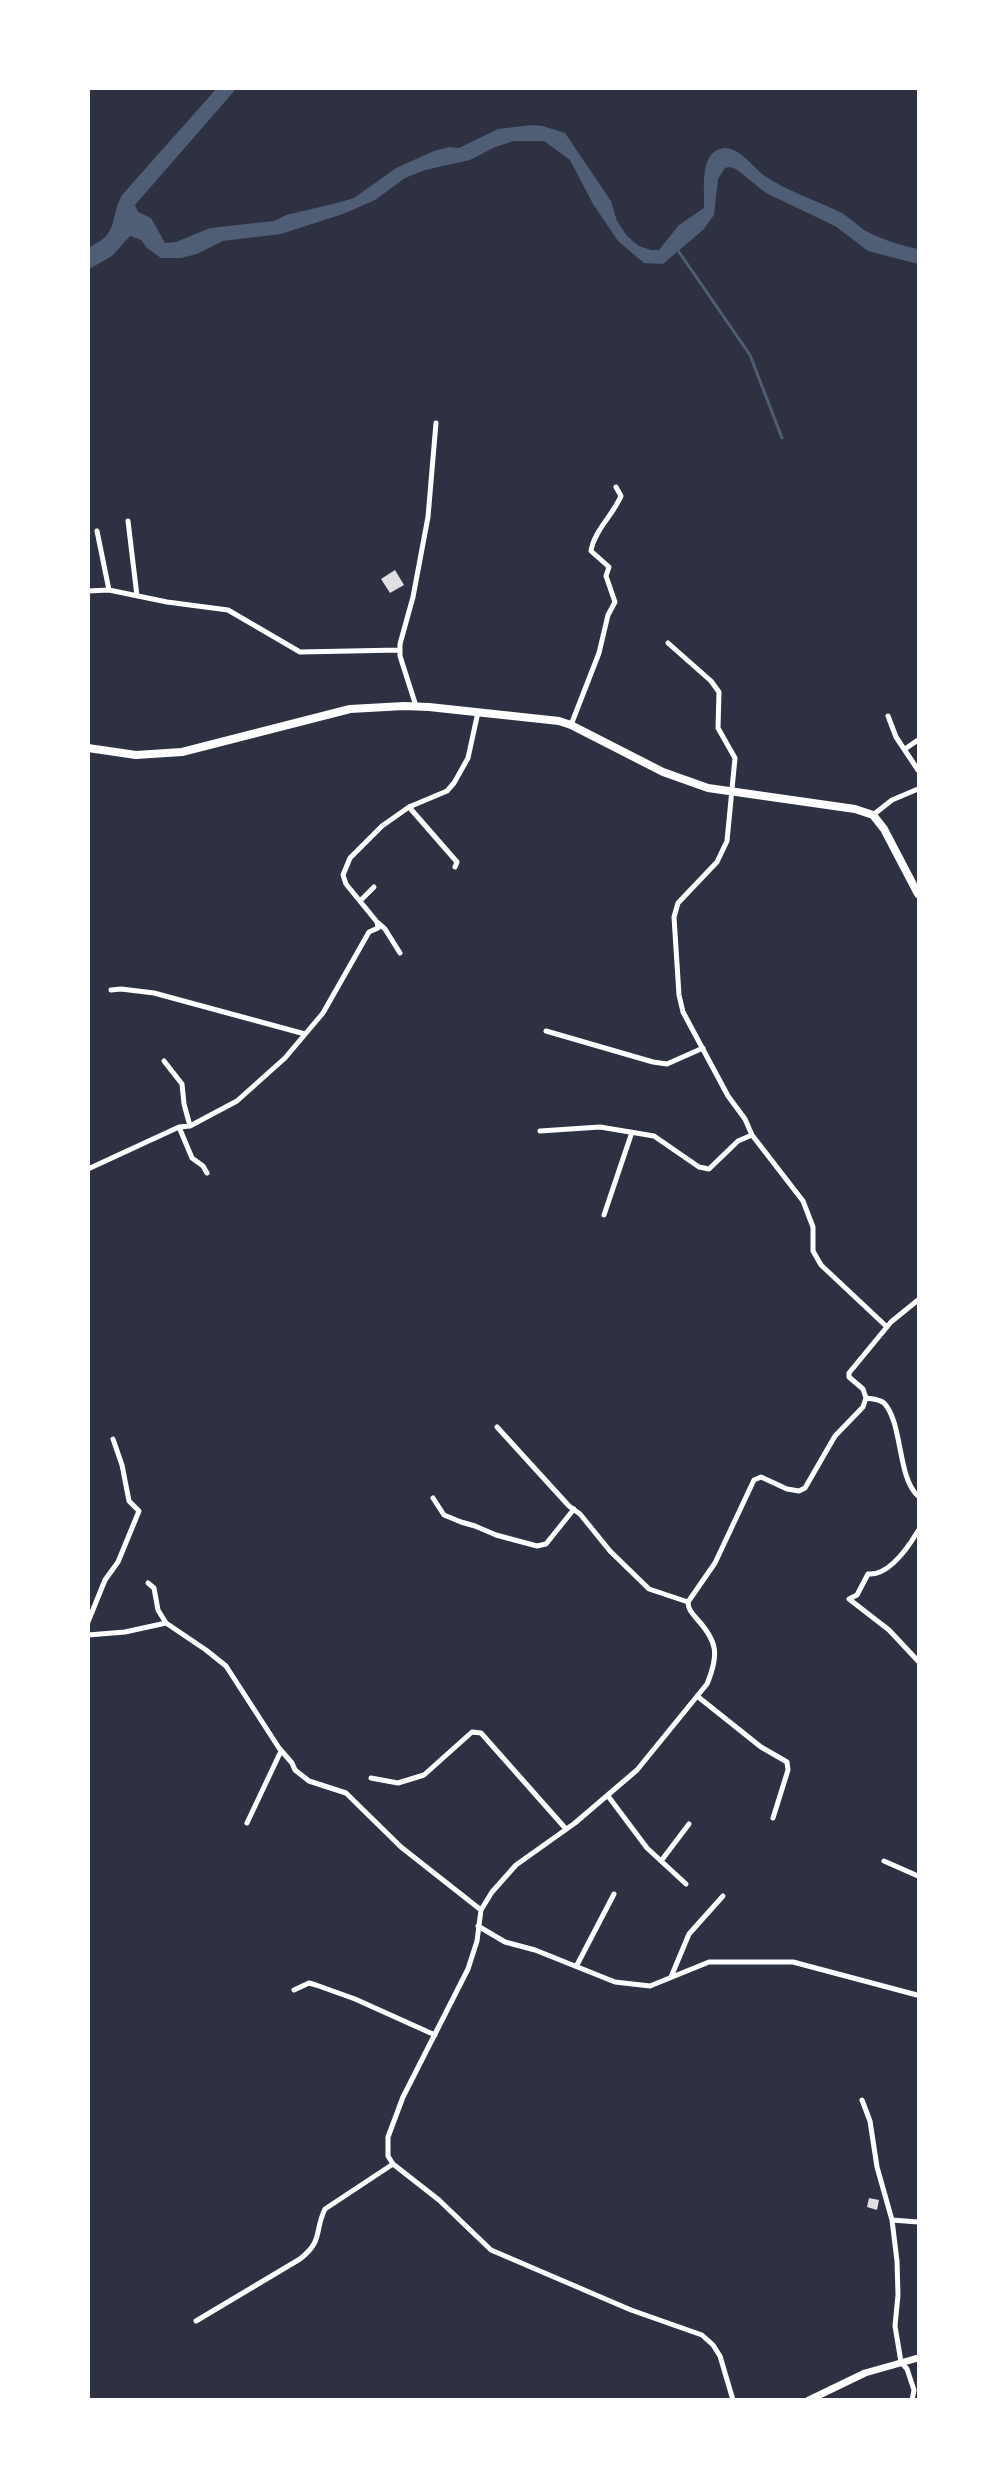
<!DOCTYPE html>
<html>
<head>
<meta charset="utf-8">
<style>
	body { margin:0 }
	#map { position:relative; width:1007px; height:2488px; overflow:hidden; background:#2d3142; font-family:Inter,sans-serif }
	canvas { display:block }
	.frame { position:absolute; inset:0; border:90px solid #fff; pointer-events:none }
</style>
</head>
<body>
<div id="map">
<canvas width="1007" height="2488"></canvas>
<div class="frame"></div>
</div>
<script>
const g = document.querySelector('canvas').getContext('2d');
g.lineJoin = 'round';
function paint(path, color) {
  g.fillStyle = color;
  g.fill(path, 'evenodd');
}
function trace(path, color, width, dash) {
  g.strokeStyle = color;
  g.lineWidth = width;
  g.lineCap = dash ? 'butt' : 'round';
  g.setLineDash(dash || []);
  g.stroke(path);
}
paint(new Path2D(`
	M217 88 236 89 135 205 138 212 151 218 165 243 176 242 210 228 274 221 286 215 337 203 354 198 396 168 434 151 449 147 459 148 498 129 532 125 543 126 565 133 611 201 617 221 627 236 639 246 651 250H659L679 225 704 208C705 191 699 155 720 149 737 143 753 168 765 176 789 192 815 200 840 212 850 217 857 226 866 231 881 239 902 246 918 249V264L868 251 835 226 766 193 736 169 729 167 725 168 718 179 714 215 703 230 663 264 644 263 618 241 593 204 570 160 544 141H514L495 147 470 160 425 170 405 178 375 200 343 214 281 234 223 241 197 254 181 258H161L147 248 141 240 130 236 112 256 89 269V247C120 234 109 218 122 195Z`), '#4f5d75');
trace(new Path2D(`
	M677 249 750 355 782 438`), '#4f5d75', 3);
paint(new Path2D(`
	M395 570 404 585 390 593 381 579Z
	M869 2198 879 2200 877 2210 867 2207Z`), '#e0e0e3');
trace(new Path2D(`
	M128 521 137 596
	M97 531 109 590
	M88 591 109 590 167 602 228 610 300 652 400 650
	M668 643 711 681 719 692 718 728 735 758 727 841 717 862 678 903 674 917 679 995 683 1012 728 1096 745 1119 752 1135 803 1201 813 1227V1251L821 1265 887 1327
	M416 706 400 656V644L413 597 428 517 436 423
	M888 716 896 737 918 770
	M571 725 599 653 608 615 615 602 606 576 609 567 591 551C594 531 613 515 621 496L616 487
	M905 749 918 740
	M409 807 457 862 455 867
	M873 815 892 800 918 789
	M361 900 374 887
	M377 922 385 929 400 953
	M111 990 121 989 154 993 305 1034
	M546 1031 653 1062 667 1064 703 1048
	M164 1061 182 1084 184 1104 190 1126
	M179 1127 192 1158 203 1166 207 1173
	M540 1131 600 1127 654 1136 699 1167 709 1169 738 1141 752 1135
	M88 1169 179 1127 190 1126 237 1101 285 1058 323 1013 369 932 378 928 377 922 346 884 343 875 350 858 382 826 409 807 447 791 454 783 468 758 478 712
	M604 1215 632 1132
	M866 1398C872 1399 879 1399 884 1403 903 1423 897 1477 918 1496
	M497 1427 569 1506 580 1514 610 1551 649 1589 688 1602
	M433 1498 444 1515 461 1522 475 1526 496 1535 537 1546 546 1544 574 1509
	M918 1531C909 1546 889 1576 868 1574L857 1595 849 1599 889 1630 918 1661
	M148 1583 154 1588 158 1610 166 1623 206 1650 226 1666 279 1748 292 1763 295 1770 309 1781 346 1793 401 1847 481 1910
	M88 1622 105 1580 118 1562 139 1511 129 1501 122 1465 113 1439
	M88 1635 125 1632 166 1623
	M697 1696 761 1747 787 1762 788 1770 773 1818
	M371 1778 398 1783 424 1775 472 1732 481 1733 566 1829
	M608 1796 647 1848 686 1884
	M247 1823 281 1751
	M661 1861 689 1824
	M884 1861 918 1876
	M478 1926 505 1942 535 1950 615 1982 650 1986 709 1962H793L917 1995
	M577 1965 614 1894
	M671 1977 689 1934 723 1896
	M294 1990 309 1983 316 1985 355 1999 435 2035
	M862 2100 870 2121 877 2167 892 2220 897 2261 898 2295 895 2326 901 2362 907 2369 914 2390 912 2400
	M892 2220 918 2222
	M196 2321 300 2259C324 2240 314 2231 325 2209L393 2164
	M733 2400 720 2356 713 2345 702 2335 631 2310 491 2250 439 2200 393 2164 388 2156V2137L403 2097 468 1969 477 1941 481 1910 492 1892 516 1865 575 1823 637 1770 707 1684C719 1655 718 1642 697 1619 692 1613 688 1609 688 1602L715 1563 754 1480 761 1477 787 1489 799 1491 805 1488 835 1436 863 1407 866 1398 863 1389 849 1377V1373L891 1322 918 1300`), '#fff', 5);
trace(new Path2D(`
	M809 2400 865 2373 918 2358`), '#fff', 7);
trace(new Path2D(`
	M88 748 136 755 182 752 350 709 404 706 429 707 559 721 571 725 663 772 708 788 855 809 873 815 884 829 918 894`), '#fff', 8);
</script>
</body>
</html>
